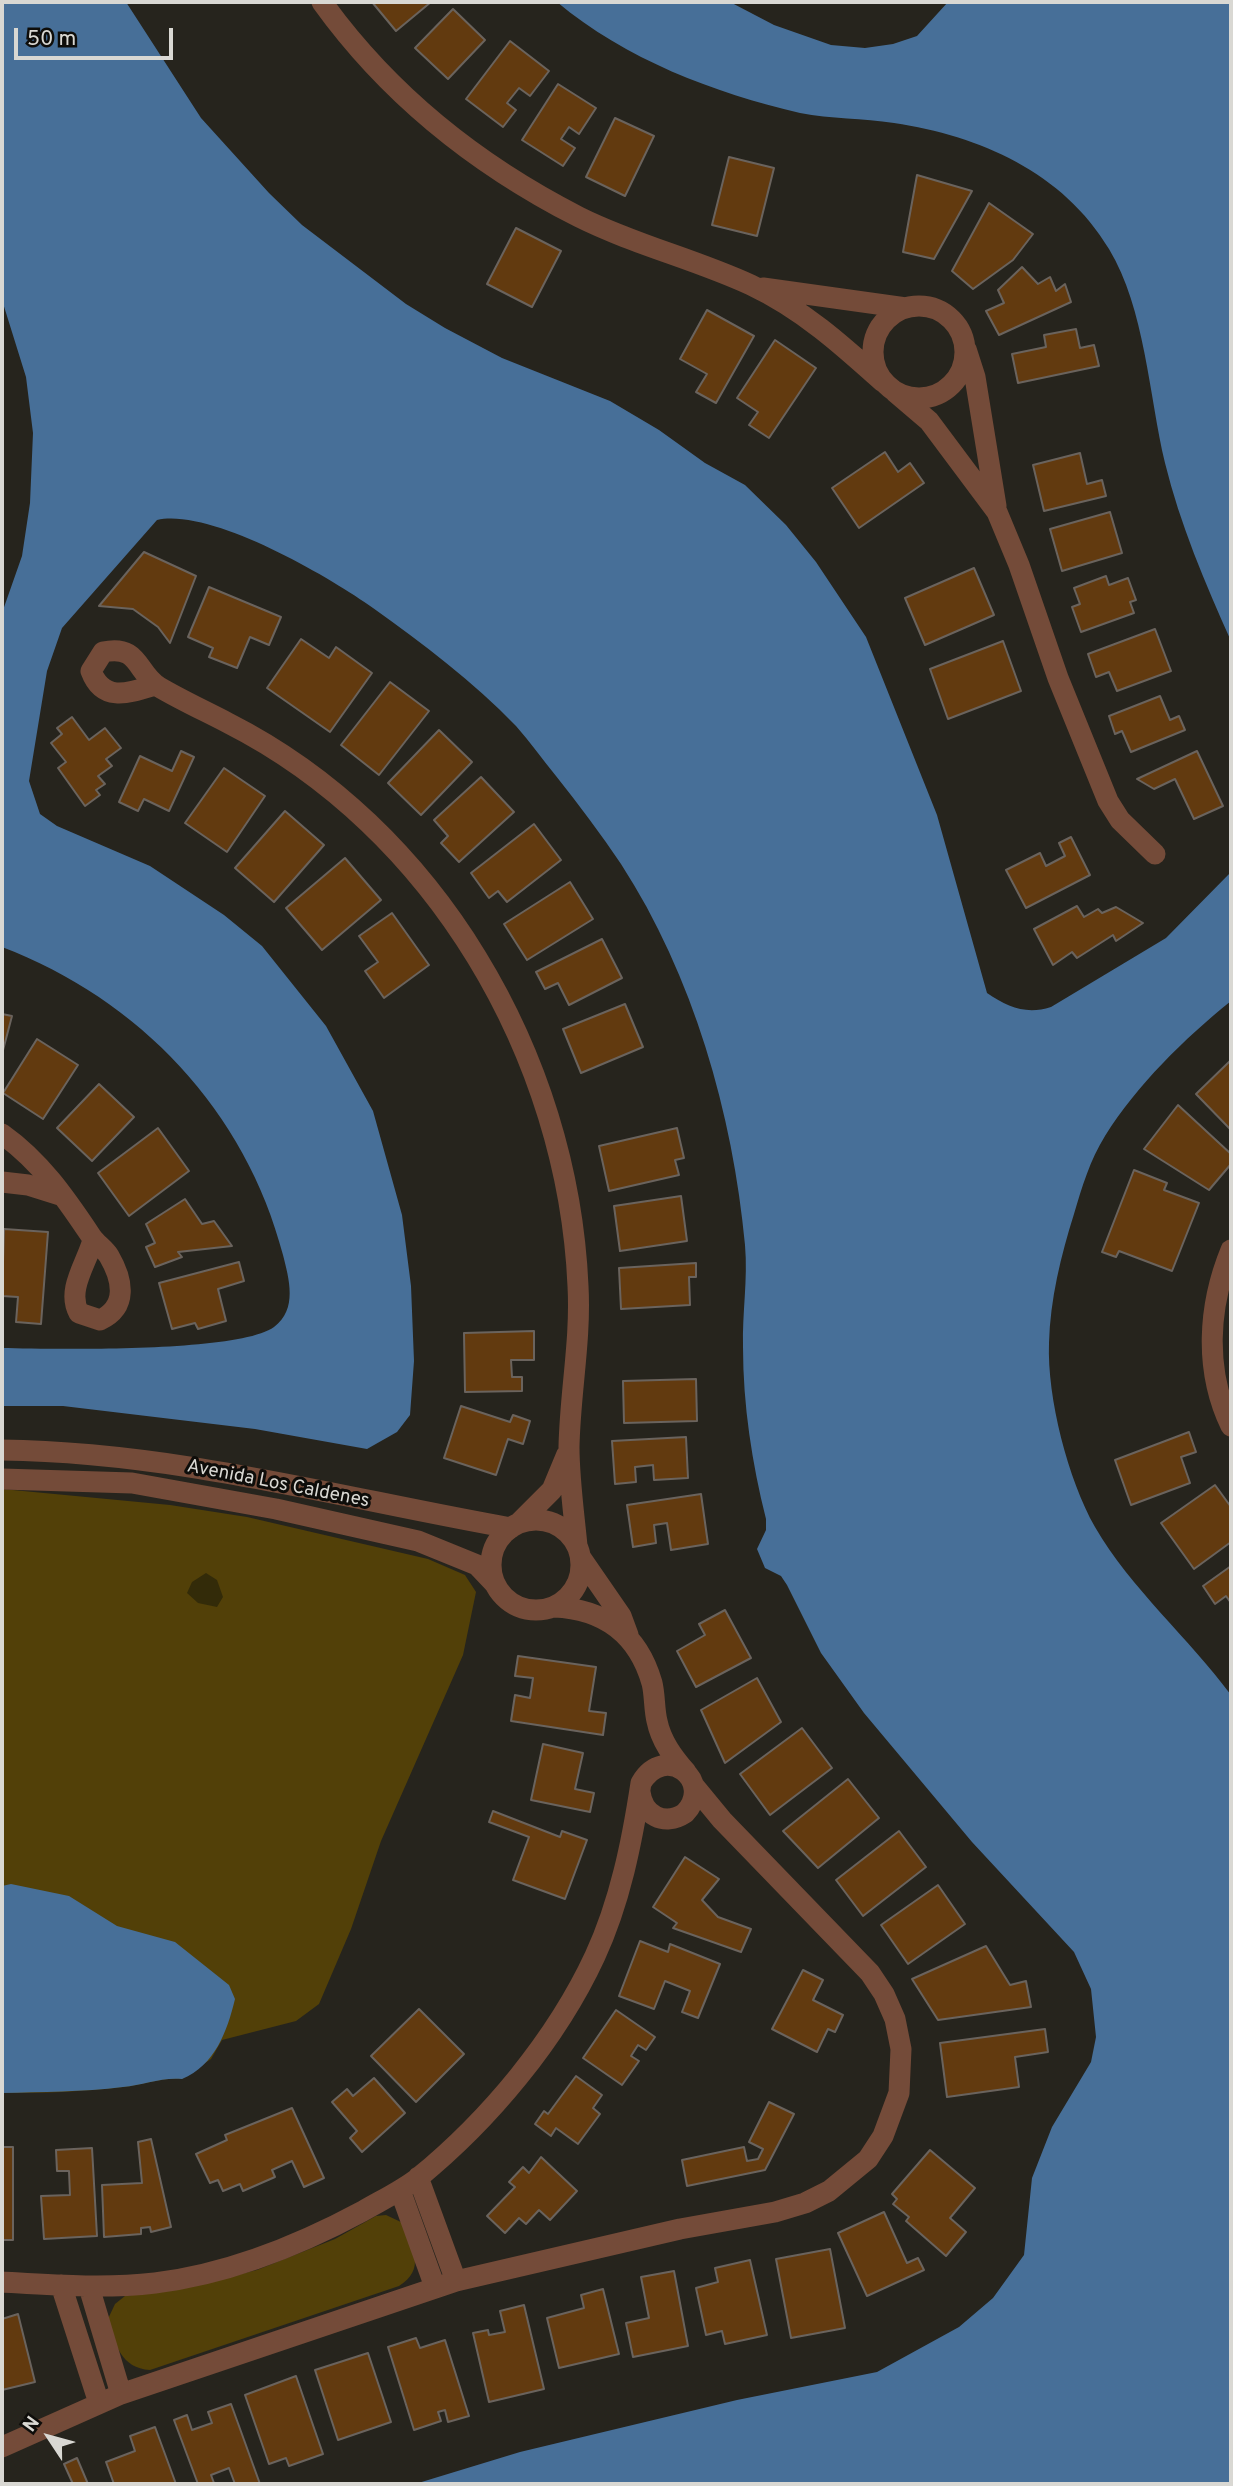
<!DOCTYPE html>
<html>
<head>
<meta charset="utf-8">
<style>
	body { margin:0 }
	#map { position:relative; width:1233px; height:2486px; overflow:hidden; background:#26241d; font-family:Overpass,sans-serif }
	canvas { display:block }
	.frame { position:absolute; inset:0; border:4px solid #d9d8d3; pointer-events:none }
	.north { position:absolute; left:14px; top:2402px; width:70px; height:70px; -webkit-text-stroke:5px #0e0d0a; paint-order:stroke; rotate:306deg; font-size:19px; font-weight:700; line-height:28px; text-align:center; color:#d9d8d3 }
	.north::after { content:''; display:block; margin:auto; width:24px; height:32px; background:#d9d8d3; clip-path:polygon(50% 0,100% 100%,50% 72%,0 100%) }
	.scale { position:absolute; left:14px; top:28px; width:159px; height:32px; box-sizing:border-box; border:4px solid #d9d8d3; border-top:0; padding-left:9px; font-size:21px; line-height:24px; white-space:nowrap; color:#d9d8d3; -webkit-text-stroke:5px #0e0d0a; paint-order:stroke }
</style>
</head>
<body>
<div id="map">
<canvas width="1233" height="2486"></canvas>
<div class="frame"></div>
<div class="north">N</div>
<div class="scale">50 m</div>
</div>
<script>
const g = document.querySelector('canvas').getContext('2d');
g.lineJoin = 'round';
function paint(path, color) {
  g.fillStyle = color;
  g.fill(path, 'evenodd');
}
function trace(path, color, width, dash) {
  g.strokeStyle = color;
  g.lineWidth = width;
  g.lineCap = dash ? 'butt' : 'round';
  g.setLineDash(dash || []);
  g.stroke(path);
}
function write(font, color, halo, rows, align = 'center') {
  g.font = font + ' Overpass,sans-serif';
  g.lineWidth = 6;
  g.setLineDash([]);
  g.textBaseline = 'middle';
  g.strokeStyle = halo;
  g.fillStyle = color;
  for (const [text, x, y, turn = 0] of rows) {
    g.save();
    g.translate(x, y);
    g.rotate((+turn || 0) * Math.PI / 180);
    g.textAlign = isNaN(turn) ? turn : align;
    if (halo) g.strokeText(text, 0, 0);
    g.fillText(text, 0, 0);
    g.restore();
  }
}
paint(new Path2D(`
	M2 1489 170 1505 247 1517 428 1559 465 1575 476 1592 463 1655 381 1841 351 1929 319 2004 296 2021 222 2040 211 2059 182 2079C162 2077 143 2085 123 2087 83 2092 42 2093 2 2093Z
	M386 2215 403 2223C413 2248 426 2269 399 2286L150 2370C121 2368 116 2345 107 2321L115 2304 125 2296 188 2287 257 2270 335 2239 376 2216Z`), '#524008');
paint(new Path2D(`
	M206 1573 217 1580 223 1597 217 1607 198 1603 187 1593 192 1582Z`), '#332b09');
paint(new Path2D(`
	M2 2H126L201 118 269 193 302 225 406 304 445 328 502 358 610 401 659 430 705 463 745 485 786 525 816 562 866 637 937 815 987 993C1008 1007 1026 1015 1051 1007L1166 938 1231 872V1001C1183 1040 1138 1084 1105 1136 1090 1160 1082 1187 1074 1214 1061 1255 1050 1300 1049 1343 1047 1398 1068 1479 1095 1527 1131 1589 1189 1638 1231 1695V2484H415L520 2452 737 2400 877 2372 959 2327 993 2298 1024 2255 1032 2178 1052 2127 1091 2062 1096 2037 1091 1989 1074 1952 972 1842 864 1713 821 1653 787 1585 781 1576 765 1568 757 1549 766 1530V1519C752 1463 743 1405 743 1347 742 1313 748 1280 745 1245 733 1114 693 975 621 864 601 834 579 805 556 776 543 760 530 742 516 726 473 681 423 644 373 608 328 576 211 508 157 520L62 628 47 671 29 781 40 814 57 826 150 866 224 915 262 946 326 1026 373 1111 402 1215 411 1286 414 1361 410 1415 397 1432 367 1449 255 1429 63 1406H2V1348C53 1349 238 1353 274 1327 298 1309 289 1279 283 1255 246 1111 139 999 2 947V613L22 556 30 503 33 433 26 377 2 300Z
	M557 2H730L774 25 831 45 865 48 893 44 917 36 948 2H1231V641C1205 583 1180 524 1165 463 1149 396 1145 308 1109 249 1063 172 980 136 894 123 863 118 831 119 800 113 714 93 625 59 557 2Z
	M11 1884 69 1896 117 1926 175 1942 229 1985 235 1999C227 2032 215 2065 182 2079 162 2077 143 2085 123 2087 82 2092 42 2092 2 2093V1886Z`), '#476f98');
const building = new Path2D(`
	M372 2H431L396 31Z
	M453 9 485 40 448 79 415 48Z
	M510 41 549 71 530 96 519 88 507 103 516 110 503 127 466 99Z
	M558 84 596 108 579 134 569 127 561 139 575 148 563 166 522 140Z
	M615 118 654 136 625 196 586 177Z
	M729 157 774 168 757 236 712 225Z
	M917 175 972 191 934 259 903 252Z
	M989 203 1033 234 1013 260 973 289 952 271Z
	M516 228 561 251 532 307 487 284Z
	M1022 267 1038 284 1050 277 1056 291 1065 284 1071 302 999 335 986 311 1004 303 998 290Z
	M707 310 754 336 716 403 696 392 707 374 680 359Z
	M1076 329 1080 348 1094 345 1099 366 1018 383 1012 354 1046 347 1044 335Z
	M775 340 816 368 769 438 749 425 758 412 737 398Z
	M885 452 898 472 910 463 924 483 859 528 832 488Z
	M1080 453 1087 484 1102 480 1106 496 1044 511 1033 465Z
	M1110 512 1122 553 1062 571 1050 529Z
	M144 552 196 576 170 643 158 627 133 609 99 606Z
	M974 568 994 615 925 645 905 598Z
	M1106 576 1109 585 1128 578 1136 600 1130 602 1134 613 1081 632 1072 607 1080 604 1074 588Z
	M209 587 281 617 269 645 250 637 237 668 209 657 213 648 188 637Z
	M1155 629 1171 671 1117 691 1109 672 1096 677 1088 654Z
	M301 639 329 658 336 647 372 673 330 732 267 688Z
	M1003 641 1021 691 948 719 930 669Z
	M390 682 429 711 379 775 341 745Z
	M1160 696 1170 720 1179 716 1185 730 1131 752 1122 731 1115 734 1109 716Z
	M72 717 89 740 105 728 121 748 106 759 112 766 98 776 105 784 96 790 100 795 85 806 58 768 66 762 51 743 62 734 57 728Z
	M439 730 472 762 421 815 388 783Z
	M181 751 194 757 169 811 144 799 138 811 119 802 140 756 172 771Z
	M1197 751 1223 806 1194 819 1175 779 1154 789 1137 779Z
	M224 768 265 796 227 852 185 823Z
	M481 777 514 812 459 862 441 843 448 836 434 820Z
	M285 811 324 845 274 902 235 868Z
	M534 824 561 860 507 902 498 891 489 898 471 873Z
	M1071 837 1090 875 1026 908 1006 870 1040 853 1046 866 1065 856 1059 843Z
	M345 858 381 900 322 950 286 908Z
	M570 882 593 919 527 960 504 924Z
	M1077 906 1084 917 1098 909 1102 913 1116 907 1143 923 1116 941 1113 935 1077 958 1072 952 1053 965 1034 929Z
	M392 913 429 965 384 998 365 971 378 962 359 936Z
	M602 939 622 978 569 1005 558 983 545 989 536 972Z
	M625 1004 643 1047 581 1073 563 1029Z
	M2 1014 12 1016 2 1054Z
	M37 1039 78 1065 43 1119 3 1093Z
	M1231 1060V1130L1196 1094Z
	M99 1084 134 1117 92 1161 57 1128Z
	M1178 1105 1231 1154V1164L1209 1190 1144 1149Z
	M158 1128 189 1171 129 1216 98 1173Z
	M677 1128 684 1158 675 1160 679 1175 609 1191 599 1146Z
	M1134 1170 1167 1183 1164 1190 1199 1203 1172 1271 1119 1251 1116 1257 1102 1252Z
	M681 1196 687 1241 620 1251 614 1206Z
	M185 1199 202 1224 214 1221 232 1246 178 1252 182 1257 155 1267 146 1247 155 1243 146 1224Z
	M4 1229 48 1232 41 1324 16 1322 18 1297 2 1296Z
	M239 1262 244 1281 218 1289 226 1321 198 1329 195 1323 172 1329 159 1283Z
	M696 1263V1277H689L690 1305 621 1309 619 1268Z
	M534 1331V1360H511L512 1377H522V1391L465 1392 464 1333Z
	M696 1379 697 1421 624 1423 623 1381Z
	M461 1406 510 1422 513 1415 530 1421 523 1444 508 1439 496 1475 444 1458Z
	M1189 1432 1196 1452 1181 1457 1190 1483 1131 1505 1115 1460Z
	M686 1437 688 1478 654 1480 653 1465 635 1467 636 1482 615 1484 612 1441Z
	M1215 1485 1231 1507V1542L1194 1569 1161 1523Z
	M701 1494 708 1544 671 1550 667 1523 654 1525 656 1543 633 1547 627 1505Z
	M1231 1566V1603L1226 1596 1215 1604 1203 1586Z
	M725 1610 751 1658 696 1687 677 1651 705 1635 699 1624Z
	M518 1656 596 1667 589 1711 606 1713 603 1735 511 1721 515 1695 530 1698 533 1678 515 1676Z
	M757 1678 781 1722 725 1763 701 1710Z
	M802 1728 832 1768 770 1815 740 1774Z
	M543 1744 583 1753 575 1789 594 1793 590 1812 531 1800Z
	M848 1779 879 1818 818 1868 783 1831Z
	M493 1811 560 1837 562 1831 587 1840 565 1899 513 1880 529 1837 489 1822Z
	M899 1831 926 1867 863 1916 836 1880Z
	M685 1857 719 1879 702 1900 718 1917 751 1929 741 1952 673 1928 677 1923 653 1907Z
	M938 1885 965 1924 908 1964 881 1925Z
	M640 1941 668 1952 670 1944 720 1964 698 2018 682 2012 690 1991 665 1981 654 2009 619 1996Z
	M986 1946 1010 1985 1026 1981 1031 2007 938 2020 912 1979Z
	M803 1970 823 1980 813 2000 843 2015 835 2032 828 2029 817 2052 772 2029Z
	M419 2009 464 2054 416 2102 371 2056Z
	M616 2010 655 2037 646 2050 638 2045 631 2056 639 2061 622 2085 583 2058Z
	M1045 2029 1048 2052 1015 2057 1019 2087 947 2097 940 2043Z
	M576 2076 602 2095 593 2108 600 2114 578 2144 556 2128 551 2136 535 2124 544 2111 548 2114Z
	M374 2078 405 2113 362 2152 350 2138 357 2131 332 2102 347 2089 353 2096Z
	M769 2102 794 2114 765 2170 687 2186 682 2160 744 2147 747 2161 758 2159 763 2149 749 2142Z
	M292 2108 324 2178 304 2187 292 2161 272 2170 275 2177 243 2191 240 2184 223 2191 218 2180 210 2183 196 2154 227 2140 225 2135Z
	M151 2139 171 2227 151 2232 150 2227 141 2228V2234L104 2237 102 2185 142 2183 138 2142Z
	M2 2147H13V2240H2Z
	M92 2148 97 2236 44 2239 41 2196 70 2195 69 2171H57L56 2150Z
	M930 2150 975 2188 950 2218 966 2232 946 2256 906 2221 909 2217 893 2204 897 2199 892 2194Z
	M541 2157 577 2191 550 2220 539 2210 526 2224 519 2218 505 2233 487 2216 515 2187 509 2182 523 2167 529 2173Z
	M884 2212 907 2263 918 2258 924 2270 867 2296 838 2233Z
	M830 2249 845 2328 791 2338 776 2259Z
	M750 2260 767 2335 725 2344 722 2331 706 2335 696 2288 718 2282 715 2268Z
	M674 2271 688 2346 633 2357 626 2323 649 2318 641 2277Z
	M603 2289 619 2354 559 2368 547 2318 584 2308 581 2295Z
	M524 2305 544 2389 489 2402 473 2333 488 2330 489 2335 505 2332 500 2311Z
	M18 2314 35 2382 2 2390V2319Z
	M416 2338 420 2348 445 2340 469 2416 448 2422 445 2410 438 2412 441 2421 414 2430 388 2347Z
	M368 2353 391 2422 338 2440 315 2370Z
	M296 2376 323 2454 289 2466 286 2458 269 2464 245 2395Z
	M231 2404 260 2484H235L229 2468 211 2475 214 2483 198 2484 174 2420 187 2415 192 2430 212 2423 208 2412Z
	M155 2427 176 2484H114L106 2462 135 2451 130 2436Z
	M77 2458 88 2484H73L64 2464Z`);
paint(building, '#623a0f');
trace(building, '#6a635d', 2);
trace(new Path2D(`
	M322 2C389 95 477 165 579 217 635 245 695 259 751 285 802 309 842 345 883 382
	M763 288 906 308
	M873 352a46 46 0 1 1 92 0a46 46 0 1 1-92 0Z
	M966 349 975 377 996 506
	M895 392 929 421 997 512 1019 565 1058 678 1108 801 1120 820 1155 854
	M155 685C129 693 103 703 91 671L103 652C140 644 136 673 159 687 181 700 205 711 228 723 435 828 568 1056 578 1286 581 1340 570 1393 569 1447 569 1479 574 1514 577 1546
	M2 1134C40 1161 65 1197 91 1236 96 1244 104 1248 109 1256 123 1280 128 1307 100 1320L79 1313C66 1290 87 1263 93 1240
	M2 1182 28 1185 63 1196
	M1231 1250C1208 1306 1204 1370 1231 1426
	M2 1450C174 1452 342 1498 511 1528
	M2 1479 132 1483 276 1509 418 1541 477 1565 495 1584
	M491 1565a45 45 0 1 1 90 0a45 45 0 1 1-90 0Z
	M519 1523 552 1490 567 1454
	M581 1558 621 1616 628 1635
	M554 1607C604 1609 638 1634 652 1683 655 1695 654 1709 657 1721 661 1741 673 1757 686 1772
	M418 2177 456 2281
	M400 2190 435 2287
	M2 2282C53 2285 104 2289 155 2283 229 2274 298 2246 363 2211 382 2200 401 2191 418 2178 489 2120 556 2040 595 1956 620 1902 632 1842 641 1783 665 1742 715 1781 685 1813 664 1827 643 1815 640 1792
	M61 2285 99 2403
	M89 2287 121 2394
	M2 2447 121 2394 456 2281 680 2229 775 2212 805 2203 829 2191 868 2159 883 2136 899 2093 901 2049 895 2019 884 1994 870 1973 722 1820 694 1786`), '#744b39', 21);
write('19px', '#d9d8d3', '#0e0d0a', [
	["Avenida Los Caldenes",278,1485,11]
]);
</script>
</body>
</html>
